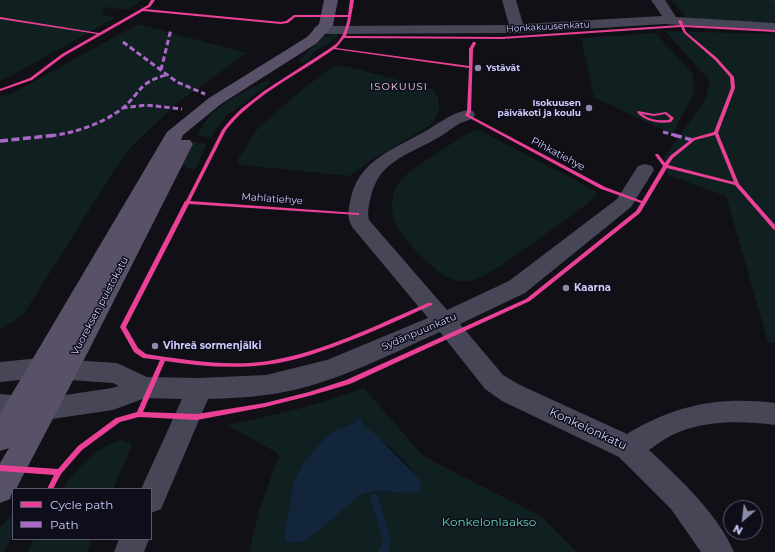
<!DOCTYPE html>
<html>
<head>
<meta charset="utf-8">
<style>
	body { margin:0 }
	#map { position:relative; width:775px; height:552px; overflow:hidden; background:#111017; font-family:Montserrat,sans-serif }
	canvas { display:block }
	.legend { position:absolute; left:12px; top:488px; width:140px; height:52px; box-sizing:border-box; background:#0e0d1a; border:1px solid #5a5973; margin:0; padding:5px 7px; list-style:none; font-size:12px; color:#cdcbf9 }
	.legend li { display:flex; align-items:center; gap:8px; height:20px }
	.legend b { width:20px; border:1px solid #5a5973 }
	.north { position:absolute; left:723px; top:500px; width:40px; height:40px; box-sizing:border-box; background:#0e0d1a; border:1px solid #5a5973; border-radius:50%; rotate:208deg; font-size:11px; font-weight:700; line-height:16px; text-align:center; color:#cdcbf9 }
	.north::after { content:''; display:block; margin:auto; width:14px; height:18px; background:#8b8aaa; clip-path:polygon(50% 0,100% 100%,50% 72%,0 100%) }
</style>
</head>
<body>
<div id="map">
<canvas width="775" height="552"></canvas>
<ul class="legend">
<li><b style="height:5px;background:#ea4096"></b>Cycle path</li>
<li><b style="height:5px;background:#ac68c9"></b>Path</li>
</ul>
<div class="north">N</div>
</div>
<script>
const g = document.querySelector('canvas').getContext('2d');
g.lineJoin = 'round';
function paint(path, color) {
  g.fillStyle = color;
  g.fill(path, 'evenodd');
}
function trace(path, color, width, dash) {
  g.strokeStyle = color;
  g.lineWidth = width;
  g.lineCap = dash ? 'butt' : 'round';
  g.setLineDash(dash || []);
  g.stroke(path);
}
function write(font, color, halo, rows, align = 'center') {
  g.font = font + ' Montserrat,sans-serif';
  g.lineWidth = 3;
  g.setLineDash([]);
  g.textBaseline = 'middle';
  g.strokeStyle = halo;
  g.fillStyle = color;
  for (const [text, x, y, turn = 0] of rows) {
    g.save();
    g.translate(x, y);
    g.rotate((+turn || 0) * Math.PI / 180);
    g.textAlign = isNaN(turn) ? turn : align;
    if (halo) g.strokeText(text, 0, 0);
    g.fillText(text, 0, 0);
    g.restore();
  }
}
paint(new Path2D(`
	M0 0H140C131 14 117 8 103 7L102 14 115 18 5 79 0 80Z
	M671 0H775V343L768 342 726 196 668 175 664 157 705 100 710 81 665 31 772 34 765 23 687 18Z
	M138 24 246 53 176 104 132 146 110 177 23 315 0 330V97L15 92Z
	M340 32 335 39 313 53 305 63 298 61 323 37Z
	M655 33 693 74 694 93 672 134 594 97 581 38Z
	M334 66 349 67 432 89 438 97 439 107 438 114 431 125 370 161 349 176 242 165 237 163V161L258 128 304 88Z
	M267 80 272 82 226 116 210 137 198 136C208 107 242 93 267 80Z
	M479 130 594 190 597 194C591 204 549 231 537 240 522 251 488 277 470 281 463 282 456 281 449 278 435 272 401 238 395 223 391 214 391 197 396 188 401 175 426 161 437 153 450 146 465 132 479 130Z
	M194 142 207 144 195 169H189L183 164Z
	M364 388 423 456 542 517 577 552H249L259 510 279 456 277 453 228 425C274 415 320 405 364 388ZM358 418C363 421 361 425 365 428 382 440 415 466 421 486L408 493 371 491 349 503 314 534 290 543 284 537 294 481C302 464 318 441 334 431 343 425 351 427 358 418Z
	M121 440 130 443 132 445 113 489H62C77 469 95 447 121 440Z
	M11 515H13V535L4 552H0V527Z
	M34 539H92L87 552H27Z`), '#102020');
paint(new Path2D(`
	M358 418 361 420 363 425 374 433 419 479 421 486 420 490C399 499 379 483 357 498 341 508 305 552 286 541L284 537 285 531 294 481C302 463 318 442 334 431 343 425 350 428 358 418Z`), '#12253a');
paint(new Path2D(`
	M713 0H717V1L714 2Z
	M770 0H774L775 4Z
	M374 493 377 494 378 497 391 542 388 552H377L378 549 381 547 383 542 370 497 371 494Z`), '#12253a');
paint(new Path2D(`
	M502 0H516L523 24 662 16 651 0H665L676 17 775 23V31L665 24 517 33 320 34 315 33 313 30 315 27 320 26 509 25Z
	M467 110 473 111 475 115C472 121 463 121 457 125 449 130 442 136 434 140 407 155 379 162 371 196 369 204 367 213 369 220L447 310 509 281 617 199 638 166 645 164 652 166 654 170 631 207 525 293 460 324 503 375 520 385 627 434C674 405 720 396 775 403V425C744 421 708 420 679 432 668 436 659 443 649 450 679 478 718 514 734 552H701L671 509 619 457 502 401 485 389 440 332C384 357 326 388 265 395 246 398 227 398 208 399L161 509 151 513V489H141L182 399 145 398 113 410 45 420 0 416V394L45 398 112 388 119 386 113 383 40 378 0 382V362L40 358 117 363 147 377 199 378 266 375 327 360 428 318 353 228C347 219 348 212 350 202 357 161 392 150 424 132 439 123 450 114 467 110Z
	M119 539H149L144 552H114Z`), '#464657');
paint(new Path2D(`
	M324 0H338L333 25 317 43 221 104 183 135 181 140H190L193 144 90 348 16 489H13L10 499 0 503V463L9 448 0 451V414L167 132 209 98 307 37 319 24Z`), '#585168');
trace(new Path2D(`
	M123 42 177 82 205 94
	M161 70 171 29
	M122 108 146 105 182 109
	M663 132 678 136
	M51 136C77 132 102 124 123 108 142 91 138 83 166 75`), '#ac68c9', 3, [5.5, 3]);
trace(new Path2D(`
	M674 135 692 140
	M0 141 57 135`), '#ac68c9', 3.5, [8, 3.5]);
paint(new Path2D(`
	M151 0H155L150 7 145 9 281 22 286 21 294 15H348L350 0H354L350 23 346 36 502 37 680 25 678 21 680 20 682 21 683 25 775 30V32L684 27 686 32 717 58 734 77 735 88 718 133 739 184 775 225V230L773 229 735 185 667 168 640 213 530 301 350 384 309 396 265 407 197 420 139 417 120 422 82 450 61 474 53 489H47L54 475 0 471V465L58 469 78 446 116 418 137 412 160 360 143 358 134 352 120 327 184 203V202L186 201 222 130 231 119 241 109 264 91 329 49C331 47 334 46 336 44 344 36 346 27 348 17H295L288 23 281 24 143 11 64 56 32 80 0 91V89L30 78 62 54 97 34 0 19V17L99 33 148 5ZM681 27 684 33 715 60 730 77 731 88 714 132 693 138 670 156 665 163 658 154H656L655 155 663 166 642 201 605 187 469 115 471 112 473 49 476 43 475 42H473L469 49V66L336 48 344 38 502 39ZM334 49 469 68 467 112 465 115 466 116 601 189 641 203 636 211 526 299 346 380 309 392 265 403 197 414 143 412 165 361C198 366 232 369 265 365 283 363 302 358 319 352 358 339 394 322 432 305L433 304 432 303H428C376 325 324 352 268 361 229 367 185 360 146 354L138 348 126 327 189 204 359 215V213H357L190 201 226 130C255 94 296 76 334 49ZM715 135 734 182 668 165 673 158 695 140Z
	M638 111 654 114 666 112 674 118 671 122C660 124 645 122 637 112ZM642 114 654 116 665 114 670 118 669 120C659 121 650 120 642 114Z`), '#ea4096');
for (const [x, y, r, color] of [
	[478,68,4,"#8b8aaa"],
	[589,108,4,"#8b8aaa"],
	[566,288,4,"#8b8aaa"],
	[155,346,4,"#8b8aaa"]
]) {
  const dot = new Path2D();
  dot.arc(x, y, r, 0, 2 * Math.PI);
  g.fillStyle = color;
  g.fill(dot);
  trace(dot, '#0e0d1a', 1.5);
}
write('9px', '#cdcbf9', '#0e0d1a', [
	["Honkakuusenkatu",548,27,-3]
]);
write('bold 9px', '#cdcbf9', '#0e0d1a', [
	["Ystävät",486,68],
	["Isokuusen",581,103,"right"],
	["päiväkoti ja koulu",581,113,"right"]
], 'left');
g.letterSpacing = '1px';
write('10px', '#f9cded', '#0e0d1a', [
	["ISOKUUSI",399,87]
]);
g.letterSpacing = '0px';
write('10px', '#cdcbf9', '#0e0d1a', [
	["Pihkatiehye",558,154,28],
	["Mahlatiehye",272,199,4],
	["Vuoreksen puistokatu",100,306,-62],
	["Sydänpuunkatu",419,332,-23]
]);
write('bold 10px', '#cdcbf9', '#0e0d1a', [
	["Kaarna",574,288],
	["Vihreä sormenjälki",163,346]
], 'left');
write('12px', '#cdcbf9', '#0e0d1a', [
	["Konkelonkatu",588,429,25]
]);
write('12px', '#61d0aa', '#0e0d1a', [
	["Konkelonlaakso",489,522]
]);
</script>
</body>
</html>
